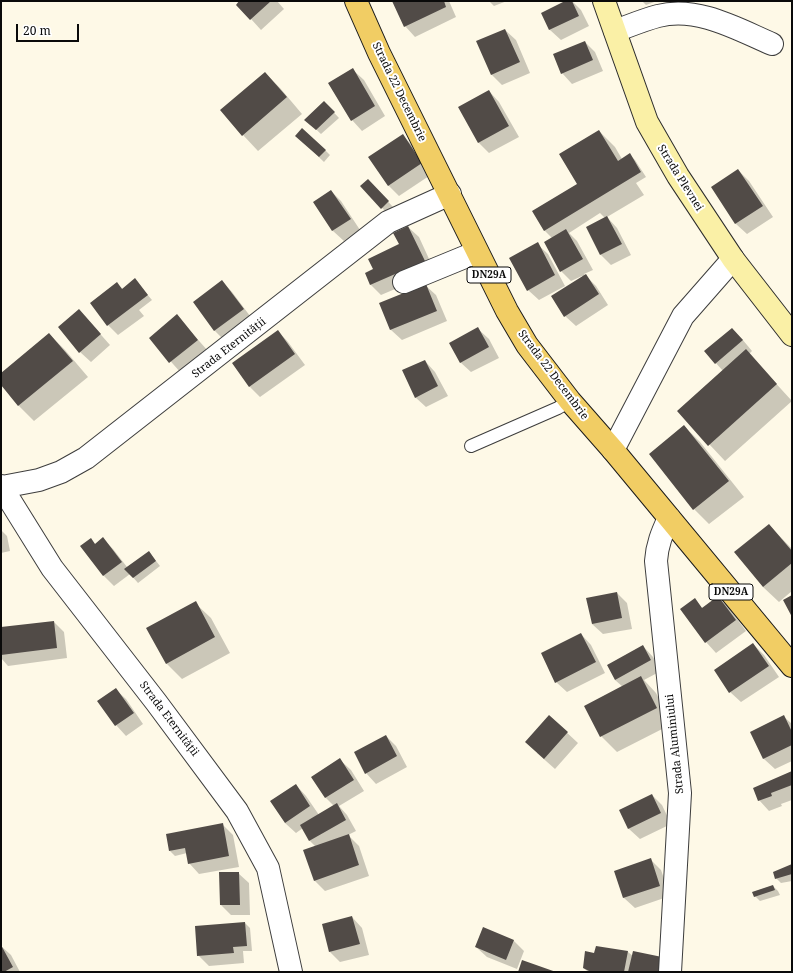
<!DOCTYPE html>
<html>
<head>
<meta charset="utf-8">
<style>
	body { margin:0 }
	#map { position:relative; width:793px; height:973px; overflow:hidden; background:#fef9e7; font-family:"Noto Serif",serif }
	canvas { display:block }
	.frame { position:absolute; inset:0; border:2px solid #0a0a0a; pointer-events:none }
	.scale { position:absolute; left:16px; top:24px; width:63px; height:18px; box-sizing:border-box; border:2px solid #0a0a0a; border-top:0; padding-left:5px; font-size:12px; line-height:14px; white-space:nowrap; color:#0a0a0a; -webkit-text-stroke:3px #fff; paint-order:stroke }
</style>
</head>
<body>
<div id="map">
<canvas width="793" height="973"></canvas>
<div class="frame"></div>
<div class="scale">20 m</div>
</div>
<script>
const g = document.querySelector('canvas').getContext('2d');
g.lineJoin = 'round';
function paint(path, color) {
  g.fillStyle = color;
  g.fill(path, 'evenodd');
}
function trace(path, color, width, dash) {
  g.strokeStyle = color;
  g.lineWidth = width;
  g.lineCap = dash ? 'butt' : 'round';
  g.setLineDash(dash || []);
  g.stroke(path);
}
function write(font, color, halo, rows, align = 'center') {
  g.font = font + ' "Noto Serif",serif';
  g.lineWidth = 4;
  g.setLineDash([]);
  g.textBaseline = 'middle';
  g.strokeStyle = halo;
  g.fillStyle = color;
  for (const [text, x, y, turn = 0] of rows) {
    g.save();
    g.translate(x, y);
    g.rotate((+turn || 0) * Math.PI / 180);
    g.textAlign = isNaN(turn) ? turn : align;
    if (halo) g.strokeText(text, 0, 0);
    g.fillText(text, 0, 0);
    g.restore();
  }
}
paint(new Path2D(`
	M241 1H277L284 9 261 30 251 19Z
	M393 1H449L456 17 415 37 405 26Z
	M489 1H507L494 6Z
	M568 1H572L581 10 589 26 561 40 550 30 542 13Z
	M642 1H657L646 5Z
	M505 30 516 40 530 73 502 85 492 75 478 42Z
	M585 42 595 52 603 71 572 84 562 73Z
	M353 70 364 80 385 116 362 131 352 120Z
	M265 73 280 88 302 114 258 151 243 135 221 110Z
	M489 91 499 102 519 137 489 153 479 143 460 108Z
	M324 102 339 118 321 134 306 120Z
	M599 131 615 147 622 159 630 155 635 160 646 177 636 183 644 195 607 217 617 228 631 255 611 265 601 255 605 218 600 213 569 233 577 241 593 270 584 274 596 286 608 305 576 326 565 316 583 277 582 276 571 281 561 271 552 238 544 230 577 185Z
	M402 135 413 146 432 174 399 196 388 185Z
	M302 141 325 150 330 155 324 162Z
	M738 170 749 181 773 217 747 234 736 224 712 187Z
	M368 180 393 207 387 213 361 186Z
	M331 191 341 201 360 230 344 241 333 231 314 202Z
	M408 227 419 237 435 272 381 295 371 285 366 274 374 270 400 245Z
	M537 244 548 254 565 286 539 300 528 290Z
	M135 280 152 300 139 310 144 316 118 335 108 325 117 284 123 289Z
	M222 281 232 292 253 320 225 341 215 331 194 302Z
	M425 285 436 295 447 321 402 340 391 330 380 304Z
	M79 310 110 345 91 362 80 352Z
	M177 316 208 351 181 373 150 338Z
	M478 329 489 339 499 358 471 372 460 362Z
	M278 331 288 342 305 365 260 397 250 387 233 364Z
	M49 334 65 350 88 377 34 421 19 406 1 384V374Z
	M742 339 752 351 749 354 792 401 725 461 678 411 723 371 706 352Z
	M425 361 435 372 448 396 426 407 415 397Z
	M684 426 700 442 744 497 709 524 694 509Z
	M769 525 792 549V591L779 602 763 587Z
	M1 530 7 536 10 551 1 553Z
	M90 539 95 544 103 539 113 549 127 567 149 552 160 566 138 583 130 574 114 586 104 576 81 547Z
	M617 593 627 603 632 629 603 634 592 624Z
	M718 597 728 607 746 631 716 653 706 642 695 600 702 608Z
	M195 603 211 618 230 653 182 679 166 663Z
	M54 622 64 632 67 658 8 666 1 658V628Z
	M581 634 591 645 605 673 567 692 556 682Z
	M753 644 764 655 779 677 741 702 730 692Z
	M643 646 653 657 661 671 644 680 656 693 672 724 617 752 601 736 623 687 615 680Z
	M115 689 126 699 143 724 126 736 116 725 99 701Z
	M549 716 578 743 555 769 537 753Z
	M783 716 792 724V761L775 769 764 759 751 732Z
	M386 736 396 746 407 767 376 784 366 773Z
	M340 760 351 770 364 791 339 806 347 815 356 831 348 835 359 846 369 876 325 891 315 881 316 847 310 841 303 828 296 833 285 823 296 785 306 796 319 815 334 806 326 798 313 777Z
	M792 772V800L781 804 782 806 769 811 759 800Z
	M652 795 662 805 671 824 640 839 629 829 620 810Z
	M222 824 233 835 239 867 199 874 189 863 187 853 175 856 170 851Z
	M650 859 661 870 670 896 635 908 624 898 615 872Z
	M792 865V881L781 883 776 878Z
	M238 873 249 883 250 915H231L221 905Z
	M773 886 778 891 780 895 760 901 755 896Z
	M352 917 362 928 369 955 340 962 330 952Z
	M245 923 250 928 252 951H243L244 963 209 966 198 955Z
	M513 940 524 951 517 969 487 957 476 947Z
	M1 946 11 955 20 972H1Z
	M597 947 628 952 633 956 671 972H588L584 968 595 954Z`), '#0003');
paint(new Path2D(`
	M239 1H271L250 20 236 5Z
	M392 1H444L446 7 404 27Z
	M565 1H572L579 16 549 30 541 13Z
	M505 29 520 62 491 75 476 41Z
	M585 41 593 60 561 74 553 54Z
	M353 68 375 106 351 121 328 83Z
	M265 72 287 97 242 136 220 110Z
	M489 90 509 126 478 143 458 107Z
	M324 101 335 112 316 130 304 120Z
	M302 128 326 150 319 157 295 136Z
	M599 130 618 161 630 153 641 172 544 231 532 211 577 184 559 154Z
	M403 134 422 163 388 186 368 157Z
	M738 169 763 206 735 224 711 187Z
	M368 179 389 201 381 209 360 186Z
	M331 190 351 219 332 231 313 202Z
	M607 216 622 244 600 255 586 227Z
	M408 226 425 261 370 285 365 273 373 269 368 259 399 244 393 233Z
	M566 229 583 259 560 272 544 242Z
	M538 242 555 275 527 291 509 258Z
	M586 274 599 294 564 317 551 296Z
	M135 278 148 295 107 326 90 303 117 282 122 289Z
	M222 280 244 309 214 331 193 302Z
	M426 284 437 311 390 330 379 303Z
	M79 309 101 334 79 353 58 327Z
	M177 314 198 340 169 363 149 338Z
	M478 327 489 347 460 363 449 343Z
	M732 328 743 340 715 364 704 351Z
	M278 330 295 354 249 387 232 363Z
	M49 333 73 361 18 406 1 385V373Z
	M746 349 777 384 708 446 677 411Z
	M425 360 438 386 415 398 402 370Z
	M684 425 729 481 693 510 649 454Z
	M769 524 792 551V563L763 587 734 552Z
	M103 537 122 562 103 576 80 546 91 538 95 544Z
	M149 551 156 561 133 578 124 569Z
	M617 592 622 618 592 624 586 598Z
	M792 595V617L783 600Z
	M718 596 736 620 705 643 680 609 695 598 702 608Z
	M196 601 215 637 166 664 146 628Z
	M54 621 57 648 1 655V627Z
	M581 633 596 662 555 683 541 653Z
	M753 643 769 666 729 693 714 670Z
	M643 645 651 660 615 680 607 665Z
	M641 676 657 708 600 737 584 706Z
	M116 688 134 713 115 726 97 701Z
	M549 715 568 732 544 759 525 742Z
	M784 715 792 732V745L763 759 750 732Z
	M386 735 397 756 365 774 354 752Z
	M340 758 354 780 325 798 311 777Z
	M792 771V785L771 793 772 796 758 801 753 788Z
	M296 784 310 806 285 823 270 801Z
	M652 794 661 813 628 829 619 810Z
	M337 803 346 820 309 841 300 825Z
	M223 823 229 856 188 864 185 848 169 851 166 834Z
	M349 834 359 865 314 881 303 850Z
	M651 858 660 886 623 898 614 871Z
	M792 864V874L775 879 773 872Z
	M219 872H239L240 905H220Z
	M773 885 775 890 754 897 752 892Z
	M352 916 360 944 329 952 322 924Z
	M245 922 247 946 233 947 234 953 197 956 195 926Z
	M483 927 514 940 506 960 475 947Z
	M1 945 13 967 4 972H1Z
	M596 946 628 951 624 972H591L583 968 585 951 594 953Z
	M633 951 662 957 658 972H628Z
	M522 960 556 972H518Z`), '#514b47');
const lane = new Path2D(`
	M471 446 558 408 570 401`);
const street = new Path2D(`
	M615 31C629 26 643 20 658 16 698 6 737 29 772 44
	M404 282 477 252
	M613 450 683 316 733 259
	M1 486 52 568 156 702 237 811 268 868 291 972
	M2 487 39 480 61 472 86 458 388 222 450 194
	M669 518C662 533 657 545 656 561L680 793 670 972`);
const secondary = new Path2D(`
	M604 1 647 122 678 176 733 259 792 335`);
const primary = new Path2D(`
	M356 1 379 53 507 311 527 345 570 401 613 450 792 666`);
trace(lane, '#3d3d3d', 14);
trace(street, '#3d3d3d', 24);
trace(secondary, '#2c2c2c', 24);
trace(primary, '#1b1b1b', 24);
trace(lane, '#fff', 12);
trace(street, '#fff', 22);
trace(secondary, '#faf0a6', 22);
trace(primary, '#f1cd64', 22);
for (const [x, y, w] of [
	[489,275,44],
	[731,592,44]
]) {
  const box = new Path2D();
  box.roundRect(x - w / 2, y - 8, w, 16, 3);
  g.fillStyle = '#fff';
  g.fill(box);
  trace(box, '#0a0a0a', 1);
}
write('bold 10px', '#0a0a0a', null, [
	["DN29A",489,275],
	["DN29A",731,592]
]);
write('11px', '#0a0a0a', '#fff', [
	["Strada 22 Decembrie",399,92,64],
	["Strada Plevnei",680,178,58],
	["Strada Eternității",229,348,-38],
	["Strada 22 Decembrie",553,375,53],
	["Strada Eternității",169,719,53],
	["Strada Aluminiului",675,744,-96]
]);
</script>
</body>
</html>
